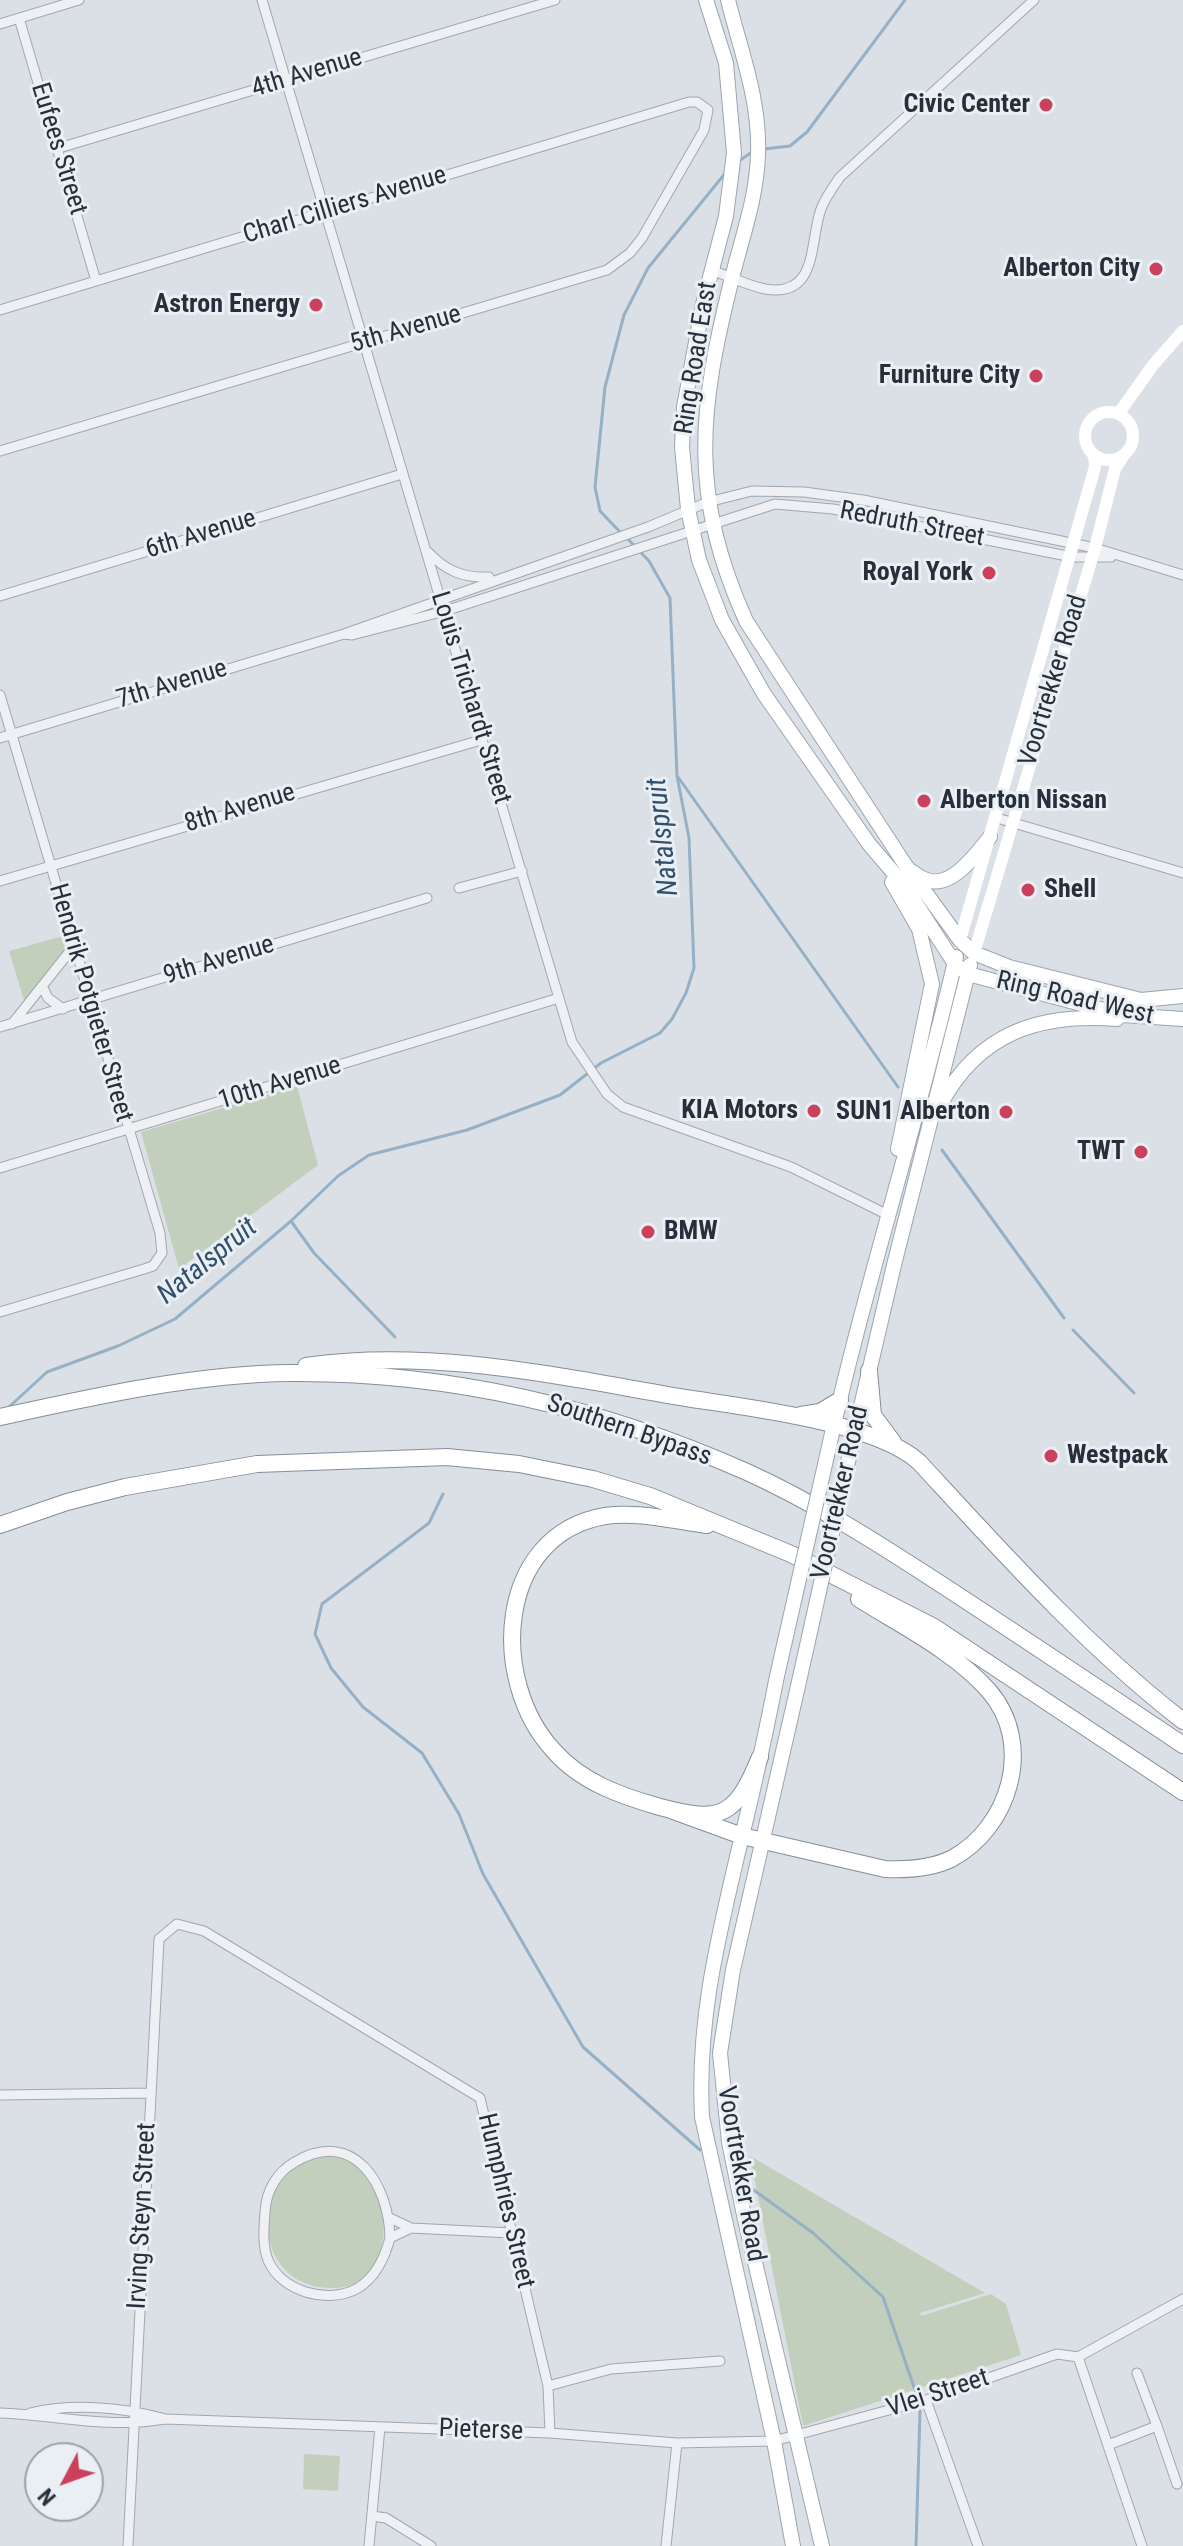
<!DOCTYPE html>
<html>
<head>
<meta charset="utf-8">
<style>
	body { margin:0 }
	#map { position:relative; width:1183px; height:2546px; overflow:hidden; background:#dbe0e6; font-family:"Roboto Condensed",sans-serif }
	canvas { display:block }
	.north { position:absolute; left:24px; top:2442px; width:80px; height:80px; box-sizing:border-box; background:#eaeff3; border:2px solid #9ca2a9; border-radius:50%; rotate:229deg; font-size:22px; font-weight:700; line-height:32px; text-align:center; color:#262f3b }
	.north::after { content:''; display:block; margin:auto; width:28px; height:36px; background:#cb405c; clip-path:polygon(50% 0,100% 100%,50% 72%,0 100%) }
</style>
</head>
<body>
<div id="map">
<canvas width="1183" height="2546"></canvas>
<div class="north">N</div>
</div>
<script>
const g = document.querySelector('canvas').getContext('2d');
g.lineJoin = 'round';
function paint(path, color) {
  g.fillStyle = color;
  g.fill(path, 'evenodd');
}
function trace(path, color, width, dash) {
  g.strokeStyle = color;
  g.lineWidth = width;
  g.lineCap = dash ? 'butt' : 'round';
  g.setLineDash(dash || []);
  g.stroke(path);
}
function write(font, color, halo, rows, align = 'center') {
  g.font = font + ' "Roboto Condensed",sans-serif';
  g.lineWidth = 6;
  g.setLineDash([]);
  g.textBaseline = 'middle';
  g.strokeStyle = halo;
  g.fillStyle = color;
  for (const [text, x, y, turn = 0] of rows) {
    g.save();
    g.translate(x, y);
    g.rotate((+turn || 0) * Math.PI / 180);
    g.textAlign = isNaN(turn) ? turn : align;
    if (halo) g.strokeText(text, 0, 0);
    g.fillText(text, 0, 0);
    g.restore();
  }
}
paint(new Path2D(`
	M63 936 67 951 25 1004 9 951Z
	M297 1086 318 1165 179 1269 141 1132Z
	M325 2156C333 2157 342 2158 349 2161 397 2183 398 2286 336 2288 246 2292 247 2161 325 2156Z
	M750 2156 985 2293 920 2313 921 2316 991 2294 1006 2304 1021 2355 803 2426Z
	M304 2454 340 2456 338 2491 303 2489Z`), '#c2cfbd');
trace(new Path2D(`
	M764 149 790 146 807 132 905 0
	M739 161 752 152
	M621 533 600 511 595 487 605 387 624 315 648 268 727 171
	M678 777 898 1087
	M942 1150 1064 1318
	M291 1221 314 1253 395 1337
	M1073 1330 1134 1393
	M9 1407 47 1372 118 1346 175 1319 291 1221 338 1176 369 1155 467 1130 560 1095 601 1063 660 1033 672 1019 686 993 694 968 689 838 677 776 670 598 649 561 627 538
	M443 1494 429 1523 322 1604 315 1634 331 1668 363 1707 422 1753 459 1814 483 1874 583 2047 700 2150
	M751 2188 813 2233 883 2297 916 2393
	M916 2546 920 2411`), '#96b0c6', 3);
const street = new Path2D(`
	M262 0 572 1042 607 1094 623 1107 791 1167 886 1214
	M19 18 96 281
	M0 24 79 0
	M59 148 555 0
	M711 270C729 276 746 285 765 289 819 298 809 242 821 209 825 198 833 187 840 177L1034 0
	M0 310 689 102H697L708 110 704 130 642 238 630 253 607 270 0 451
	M428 552C446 571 463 578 489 577
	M0 596 402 474
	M344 634 352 635 445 611 775 504 833 509 1072 557H1111
	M0 695 160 1233 162 1253 153 1266 144 1269 0 1312
	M0 738 344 634 648 527 708 502 752 491 804 492 863 500 1095 548 1183 575
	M997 818 1183 873
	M0 881 481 740
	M459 888 522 871
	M42 986 48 998 63 1009
	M12 1024 74 946
	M0 1027 427 898
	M0 1168 559 998
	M0 2095 149 2093
	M390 2218 411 2228 511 2233
	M390 2238C389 2185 354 2127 295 2162 277 2172 266 2191 265 2212 264 2227 262 2245 268 2260 281 2292 329 2305 358 2288 376 2277 385 2257 390 2238L411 2228
	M1078 2357 1142 2546
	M1078 2357 1183 2299
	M548 2386 611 2369 720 2361
	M926 2400 978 2546
	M0 2413C57 2415 106 2429 165 2419L550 2433 677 2443 774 2441 926 2400 1057 2354 1078 2357
	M30 2413C71 2403 121 2407 162 2418
	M1157 2426 1177 2484
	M1108 2445 1157 2426 1137 2373
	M372 2516 386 2518 431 2546
	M128 2546 159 1939 177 1924 204 1931 480 2098 548 2386 550 2433
	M369 2546 380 2427
	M666 2546 677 2443`);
const primary = new Path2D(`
	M706 0 726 63 734 153 726 216 703 304 684 407 682 447 688 509 699 560 722 620 764 694 869 844 904 885 955 964 968 974 1123 1015 1183 1019
	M728 0C741 52 760 100 758 154 757 197 742 237 732 278 699 410 689 494 746 621L904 863 960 940 974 953 1009 967 1141 1000 1183 996
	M913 872C944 900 972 859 990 837
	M892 882 919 929 932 984 898 1149
	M940 1105C979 1032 1040 1013 1117 1019
	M826 1460C863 1291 917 1126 956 957
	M847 1466 894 1265 970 965
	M777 1676C766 1732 754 1788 740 1844 718 1938 697 2020 702 2117L774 2441 793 2546
	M798 1686 733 1970 720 2053 729 2142 745 2220 822 2546`);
const highway = new Path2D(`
	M306 1366C434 1347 565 1378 692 1399 751 1408 876 1423 919 1462 1003 1553 1085 1645 1183 1721
	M869 1371 873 1415 893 1442
	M801 1415 820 1412 840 1400
	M0 1417C96 1396 194 1374 292 1373 450 1372 603 1408 747 1472 813 1502 876 1542 936 1581 1019 1635 1101 1690 1183 1745
	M0 1525 67 1502 125 1487 257 1464 447 1457 519 1464 593 1479 650 1496 791 1554 934 1627 1183 1792
	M707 1525C675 1521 637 1511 605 1516 495 1535 489 1682 554 1751 581 1782 621 1796 660 1807 723 1824 736 1815 760 1757
	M668 1809 742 1836 885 1869C907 1870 930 1869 951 1859 1010 1828 1035 1744 989 1691 955 1652 902 1626 859 1599`);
trace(street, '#a1a7af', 11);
trace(primary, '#9ba5b1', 16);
trace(highway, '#838e9c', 18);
trace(street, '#eef0f4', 9);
trace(new Path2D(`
	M1085 436a24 24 0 1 1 48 0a24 24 0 1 1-48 0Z
	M1119 413 1153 365 1183 331
	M960 940 1095 467 1094 455
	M974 953 1095 548 1115 469 1124 455`), '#fff', 12);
trace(primary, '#fff', 14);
trace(highway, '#fff', 16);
const primaryBridge = new Path2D(`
	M777 1676 826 1460
	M798 1686 847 1466`);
trace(primaryBridge, '#9ba5b1', 16, []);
trace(primaryBridge, '#fff', 14);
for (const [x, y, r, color] of [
	[1046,105,8,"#cb405c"],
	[1156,269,8,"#cb405c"],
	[316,305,8,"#cb405c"],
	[1036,376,8,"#cb405c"],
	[989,573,8,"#cb405c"],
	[924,801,8,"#cb405c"],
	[1028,890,8,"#cb405c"],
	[814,1111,8,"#cb405c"],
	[1006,1112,8,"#cb405c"],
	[1141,1152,8,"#cb405c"],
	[648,1232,8,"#cb405c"],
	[1051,1456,8,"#cb405c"]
]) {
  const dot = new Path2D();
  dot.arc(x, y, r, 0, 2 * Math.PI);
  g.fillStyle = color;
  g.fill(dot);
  trace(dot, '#eaeff3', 3);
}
write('26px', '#262f3b', '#eaeff3', [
	["4th Avenue",307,74,-17],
	["Eufees Street",58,149,73],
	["Charl Cilliers Avenue",345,206,-17],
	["5th Avenue",406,330,-16],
	["Ring Road East",697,358,-81],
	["Redruth Street",912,525,11],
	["6th Avenue",201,535,-17],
	["Voortrekker Road",1054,681,-73],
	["7th Avenue",172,685,-17],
	["Louis Trichardt Street",470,698,73],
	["8th Avenue",240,809,-17],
	["9th Avenue",219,961,-17],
	["Ring Road West",1075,999,13],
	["Hendrik Potgieter Street",90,1003,74],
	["10th Avenue",280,1084,-17],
	["Southern Bypass",629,1431,19],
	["Voortrekker Road",841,1493,-77],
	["Voortrekker Road",740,2174,80],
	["Humphries Street",505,2201,77],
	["Irving Steyn Street",143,2216,-87],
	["Vlei Street",938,2394,-18],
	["Pieterse",481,2431,2]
]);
write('bold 26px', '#262f3b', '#eaeff3', [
	["Civic Center",1030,105],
	["Alberton City",1140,269],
	["Astron Energy",300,305],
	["Furniture City",1020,376],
	["Royal York",973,573],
	["Alberton Nissan",940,801,"left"],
	["Shell",1044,890,"left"],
	["KIA Motors",798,1111],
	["SUN1 Alberton",990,1112],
	["TWT",1125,1152],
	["BMW",664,1232,"left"],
	["Westpack",1067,1456,"left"]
], 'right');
write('italic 28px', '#31506e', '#eaeff3', [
	["Natalspruit",664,837,-96],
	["Natalspruit",208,1262,-39]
]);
</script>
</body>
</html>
